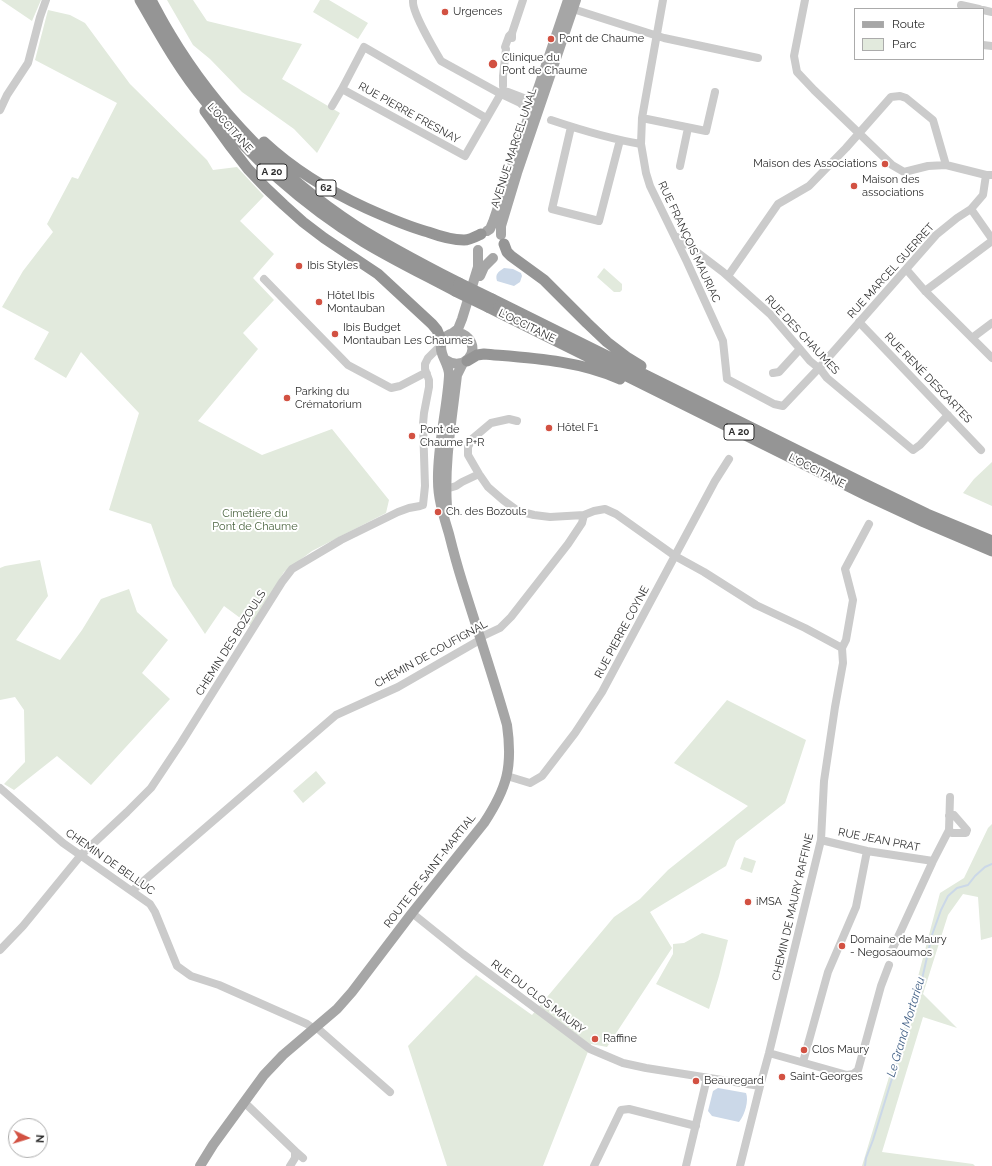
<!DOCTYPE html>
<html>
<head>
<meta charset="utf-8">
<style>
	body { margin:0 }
	#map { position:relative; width:992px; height:1166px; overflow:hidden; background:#fff; font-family:Raleway,sans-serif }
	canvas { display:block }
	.legend { position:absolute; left:854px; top:8px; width:130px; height:52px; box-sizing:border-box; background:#fff; border:1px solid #ababab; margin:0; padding:5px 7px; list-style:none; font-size:12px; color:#2e2e2e }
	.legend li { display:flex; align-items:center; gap:8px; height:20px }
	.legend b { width:20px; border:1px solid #ababab }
	.north { position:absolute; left:8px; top:1118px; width:40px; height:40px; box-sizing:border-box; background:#fff; border:1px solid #ababab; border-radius:50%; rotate:94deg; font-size:11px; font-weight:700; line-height:16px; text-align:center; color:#2e2e2e }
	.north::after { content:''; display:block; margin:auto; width:14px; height:18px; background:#d25142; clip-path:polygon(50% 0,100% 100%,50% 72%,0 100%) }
</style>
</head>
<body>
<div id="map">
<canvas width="992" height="1166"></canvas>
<ul class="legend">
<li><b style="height:5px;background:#a6a6a6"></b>Route</li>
<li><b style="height:11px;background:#e2eadd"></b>Parc</li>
</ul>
<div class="north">N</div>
</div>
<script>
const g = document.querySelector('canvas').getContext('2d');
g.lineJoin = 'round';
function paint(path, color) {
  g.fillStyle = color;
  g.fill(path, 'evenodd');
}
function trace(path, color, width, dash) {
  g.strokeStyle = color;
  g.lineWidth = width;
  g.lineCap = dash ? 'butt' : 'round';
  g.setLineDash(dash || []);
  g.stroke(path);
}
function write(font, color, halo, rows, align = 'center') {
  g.font = font + ' Raleway,sans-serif';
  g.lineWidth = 4;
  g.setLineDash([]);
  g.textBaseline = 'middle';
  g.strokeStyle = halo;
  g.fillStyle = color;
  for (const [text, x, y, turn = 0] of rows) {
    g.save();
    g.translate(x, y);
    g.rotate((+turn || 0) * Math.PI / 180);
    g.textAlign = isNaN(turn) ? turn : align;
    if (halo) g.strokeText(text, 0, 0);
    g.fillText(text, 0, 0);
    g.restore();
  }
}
paint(new Path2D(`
	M1 0H41L32 21Z
	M167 0H193L207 21 302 44 282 79 340 113 317 153 294 129 242 92 210 59 193 45Z
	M320 0H329L368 23 358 39 313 12Z
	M48 10 70 15 85 23 130 84 207 160 213 170 237 167 264 196 240 221 274 254 253 278 274 300 243 333 258 349 198 421 262 455 332 429 389 500 386 513 312 551 284 572 251 626 224 606 205 634 173 586 151 524 109 510 139 413 81 352 66 378 34 359 49 332 2 307 23 271 53 232 47 224 72 177 78 179 117 103 35 60Z
	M604 268 622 284V290L620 292H614L597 277Z
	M992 462V506L963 493 974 479Z
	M40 560 48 596 16 640 60 660 82 630 101 599 129 589 137 612 168 640 142 673 170 699 91 785 57 756 14 790 4 784 25 762 24 710 15 697 0 700V568L5 566Z
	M727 700 806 740 792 783 785 803 736 841 726 866 650 912 672 948 607 1047 591 1044 543 1166H447L408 1046 476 975 532 1015 614 917 640 899 668 870 748 806 674 763Z
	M316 771 326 783 303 803 293 791Z
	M992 824V937L981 940 978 897 963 894 948 915 923 994 957 1028 923 1017 882 1152 973 1164 975 1166H862L909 1011 940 893 964 878 988 828Z
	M744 857 756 861 752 873 740 869Z
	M702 933 728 940 719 976 709 1009 656 984 673 954V944L684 943Z`), '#e2eadd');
paint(new Path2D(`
	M504 268 513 269 521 273 522 276 520 282 514 286 497 281C495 274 498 272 504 268Z
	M718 1088 746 1093C749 1100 745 1115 739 1122L712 1116 708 1111 713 1091Z`), '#cbd8e8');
trace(new Path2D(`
	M865 1166 866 1158 873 1140 920 988 932 935 941 910 948 896 957 888 968 885 975 876 985 867 992 864`), '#cbd8e8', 2);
trace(new Path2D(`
	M663 0 642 118 641 144 646 173 650 186 687 262 723 341 727 379 774 404 783 406 819 368 936 235 957 218 971 209 983 195 986 175
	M805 0 794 56 797 72 814 90 892 165 904 172 928 166 946 165 986 175H992
	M413 1C412 12 435 51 441 61L501 94 520 103 527 109 529 115
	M570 5V7L573 9 664 38 758 58
	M961 5 979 9
	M983 10 992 12
	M512 38V33L523 0
	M983 45 992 46
	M503 86V76L506 49 505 47 509 36 512 33
	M508 92 529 100 534 99
	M332 106 342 89
	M0 110 7 95 28 63 40 17 46 0
	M486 118 364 47 342 89 465 156 503 90
	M642 118 706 131 715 92
	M551 120C581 130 610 139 641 144
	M571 127 552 209 599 221 620 140
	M680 166 688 128
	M971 209 992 239
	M677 237 723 272 770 314 800 349 810 361 821 370 827 378 913 450 920 445 948 415
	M906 269 925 291 992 358
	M728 276 778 204 809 186 846 148 891 97 900 96 906 98 933 120 946 165
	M264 279 348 365 391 388 400 386 423 374H427
	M925 291 992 241
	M859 322 981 450
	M972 338 992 323
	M773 373 779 372 800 349
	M517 421 509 419 491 423 472 439 468 447V455L479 474 488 487 503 500 518 511 534 515 550 517 584 515 594 511 605 509 616 514 675 556 704 572 756 605 805 628 842 648
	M446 489 456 486 462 482 479 474
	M507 776 530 783 542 776 575 733 602 692 715 481 729 459
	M0 788 63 843 150 904 155 912 177 966 191 976 219 985 307 1024 314 1029
	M949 830 952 833H966L967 830 954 815 949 816
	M821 840 867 851 933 861
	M132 891 336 715 398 687 478 641 483 636 500 628 511 617 568 544 582 523 584 515
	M412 913 463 954 590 1049 623 1063 646 1068 760 1086
	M0 950 23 926 81 855 127 812 151 788 181 743 282 582 292 569 341 540 398 512 409 508 420 506 423 505 425 486 423 424 424 413 429 387V380L425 369V364L428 358 441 345
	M892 950 933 861 949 830 950 797
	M316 1027 390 1092
	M769 1053 847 1075 853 1074 858 1070 881 986 889 965
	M803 1062 828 972 856 907 867 851
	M244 1102 295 1151V1158L290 1166
	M295 1151 303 1158
	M594 1166 621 1110 629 1109 696 1126
	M686 1166 707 1078
	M740 1166 760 1086 769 1053 821 840 824 781 835 707 843 663 842 648 846 640 853 600 845 569 869 524`), '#cbcbcb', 8);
trace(new Path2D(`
	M487 231 490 229 493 222 568 0
	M501 235V226L517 173 576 0
	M480 276 484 267 493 258
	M450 335 458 329 462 319 478 267V250
	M447 507C444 463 452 419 457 375L463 363
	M200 1166 213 1145 264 1075 283 1055 337 1009 352 992 412 913 484 823C507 788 513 767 507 725 493 676 477 629 462 581 457 565 453 550 449 534 444 517 438 500 438 481 437 447 447 410 449 376 450 364 437 353 442 342 447 332 460 330 468 338 481 352 463 372 446 360`), '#a6a6a6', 10);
trace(new Path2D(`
	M140 0C160 35 180 71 206 102 250 157 304 205 364 242 394 260 425 275 455 291
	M151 0C157 11 163 23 170 34 216 111 281 177 356 226 389 247 424 265 459 283
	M205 111 231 147 248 169 266 188 284 205 303 222 324 238 378 274 432 324 437 330 442 342
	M264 142C294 170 329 191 366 208 386 217 406 226 428 232 439 236 452 240 464 240 470 240 475 237 481 234
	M504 244 507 252 511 256 544 280 587 323 607 342 628 358 641 366
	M492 299 871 487 927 514 992 541
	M488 307 868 496 924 522 992 551
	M467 361 477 355 484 354C530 358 578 360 620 379`), '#959595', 11);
trace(new Path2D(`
	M459 283 492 299
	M455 291 488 307`), '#959595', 11);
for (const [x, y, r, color] of [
	[445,12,4,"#d25142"],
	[551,39,4,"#d25142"],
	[493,64,5,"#d25142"],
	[885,164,4,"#d25142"],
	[854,186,4,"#d25142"],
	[299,266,4,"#d25142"],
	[319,302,4,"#d25142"],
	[335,334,4,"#d25142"],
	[287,398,4,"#d25142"],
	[549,428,4,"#d25142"],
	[412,436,4,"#d25142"],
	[438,512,4,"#d25142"],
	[748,902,4,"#d25142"],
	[842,946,4,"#d25142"],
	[595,1039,4,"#d25142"],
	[804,1050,4,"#d25142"],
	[782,1077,4,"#d25142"],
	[696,1081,4,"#d25142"]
]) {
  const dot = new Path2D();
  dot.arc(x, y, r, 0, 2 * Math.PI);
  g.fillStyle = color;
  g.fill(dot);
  trace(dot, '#fff', 1.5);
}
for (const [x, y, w] of [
	[272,172,30],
	[326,188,20],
	[739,432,30]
]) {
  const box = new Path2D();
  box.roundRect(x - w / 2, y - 8, w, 16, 3);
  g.fillStyle = '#fff';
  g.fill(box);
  trace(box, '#2e2e2e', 1);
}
write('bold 10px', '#2e2e2e', null, [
	["A 20",272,172],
	["62",326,188],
	["A 20",739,432]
]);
write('11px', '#2e2e2e', '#fff', [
	["Urgences",453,12],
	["Pont de Chaume",559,39],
	["Clinique du",502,58],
	["Pont de Chaume",502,71],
	["Maison des Associations",877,164,"right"],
	["Maison des",862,180],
	["associations",862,193],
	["Ibis Styles",307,266],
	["Hôtel Ibis",327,296],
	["Montauban",327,309],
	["Ibis Budget",343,328],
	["Montauban Les Chaumes",343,341],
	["Parking du",295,392],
	["Crématorium",295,405],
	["Hôtel F1",557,428],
	["Pont de",420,430],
	["Chaume P+R",420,443],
	["Ch. des Bozouls",446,512],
	["iMSA",756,902],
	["Domaine de Maury",850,940],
	["- Negosaoumos",850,953],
	["Raffine",603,1039],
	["Clos Maury",812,1050],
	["Saint-Georges",790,1077],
	["Beauregard",704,1081]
], 'left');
write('11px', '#2e2e2e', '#fff', [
	["RUE PIERRE FRESNAY",409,113,29],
	["L'OCCITANE",230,128,48],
	["AVENUE MARCEL UNAL",514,148,-72],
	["RUE FRANÇOIS MAURIAC",689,242,65],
	["RUE MARCEL GUERRET",891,271,-48],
	["L'OCCITANE",527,326,26],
	["RUE DES CHAUMES",802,335,47],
	["RUE RENÉ DESCARTES",928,378,46],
	["L'OCCITANE",817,471,27],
	["RUE PIERRE COYNE",622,632,-62],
	["CHEMIN DES BOZOULS",231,643,-58],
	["CHEMIN DE COUFIGNAL",431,654,-29],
	["RUE JEAN PRAT",879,840,11],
	["CHEMIN DE BELLUC",110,862,35],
	["ROUTE DE SAINT-MARTIAL",430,871,-52],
	["CHEMIN DE MAURY RAFFINE",793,907,-77],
	["RUE DU CLOS MAURY",538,997,37]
]);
write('11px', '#4b6540', '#fff', [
	["Cimetière du",255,514],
	["Pont de Chaume",255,527]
]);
write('italic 12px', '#446287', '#fff', [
	["Le Grand Mortarieu",906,1027,-73]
]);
</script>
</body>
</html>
